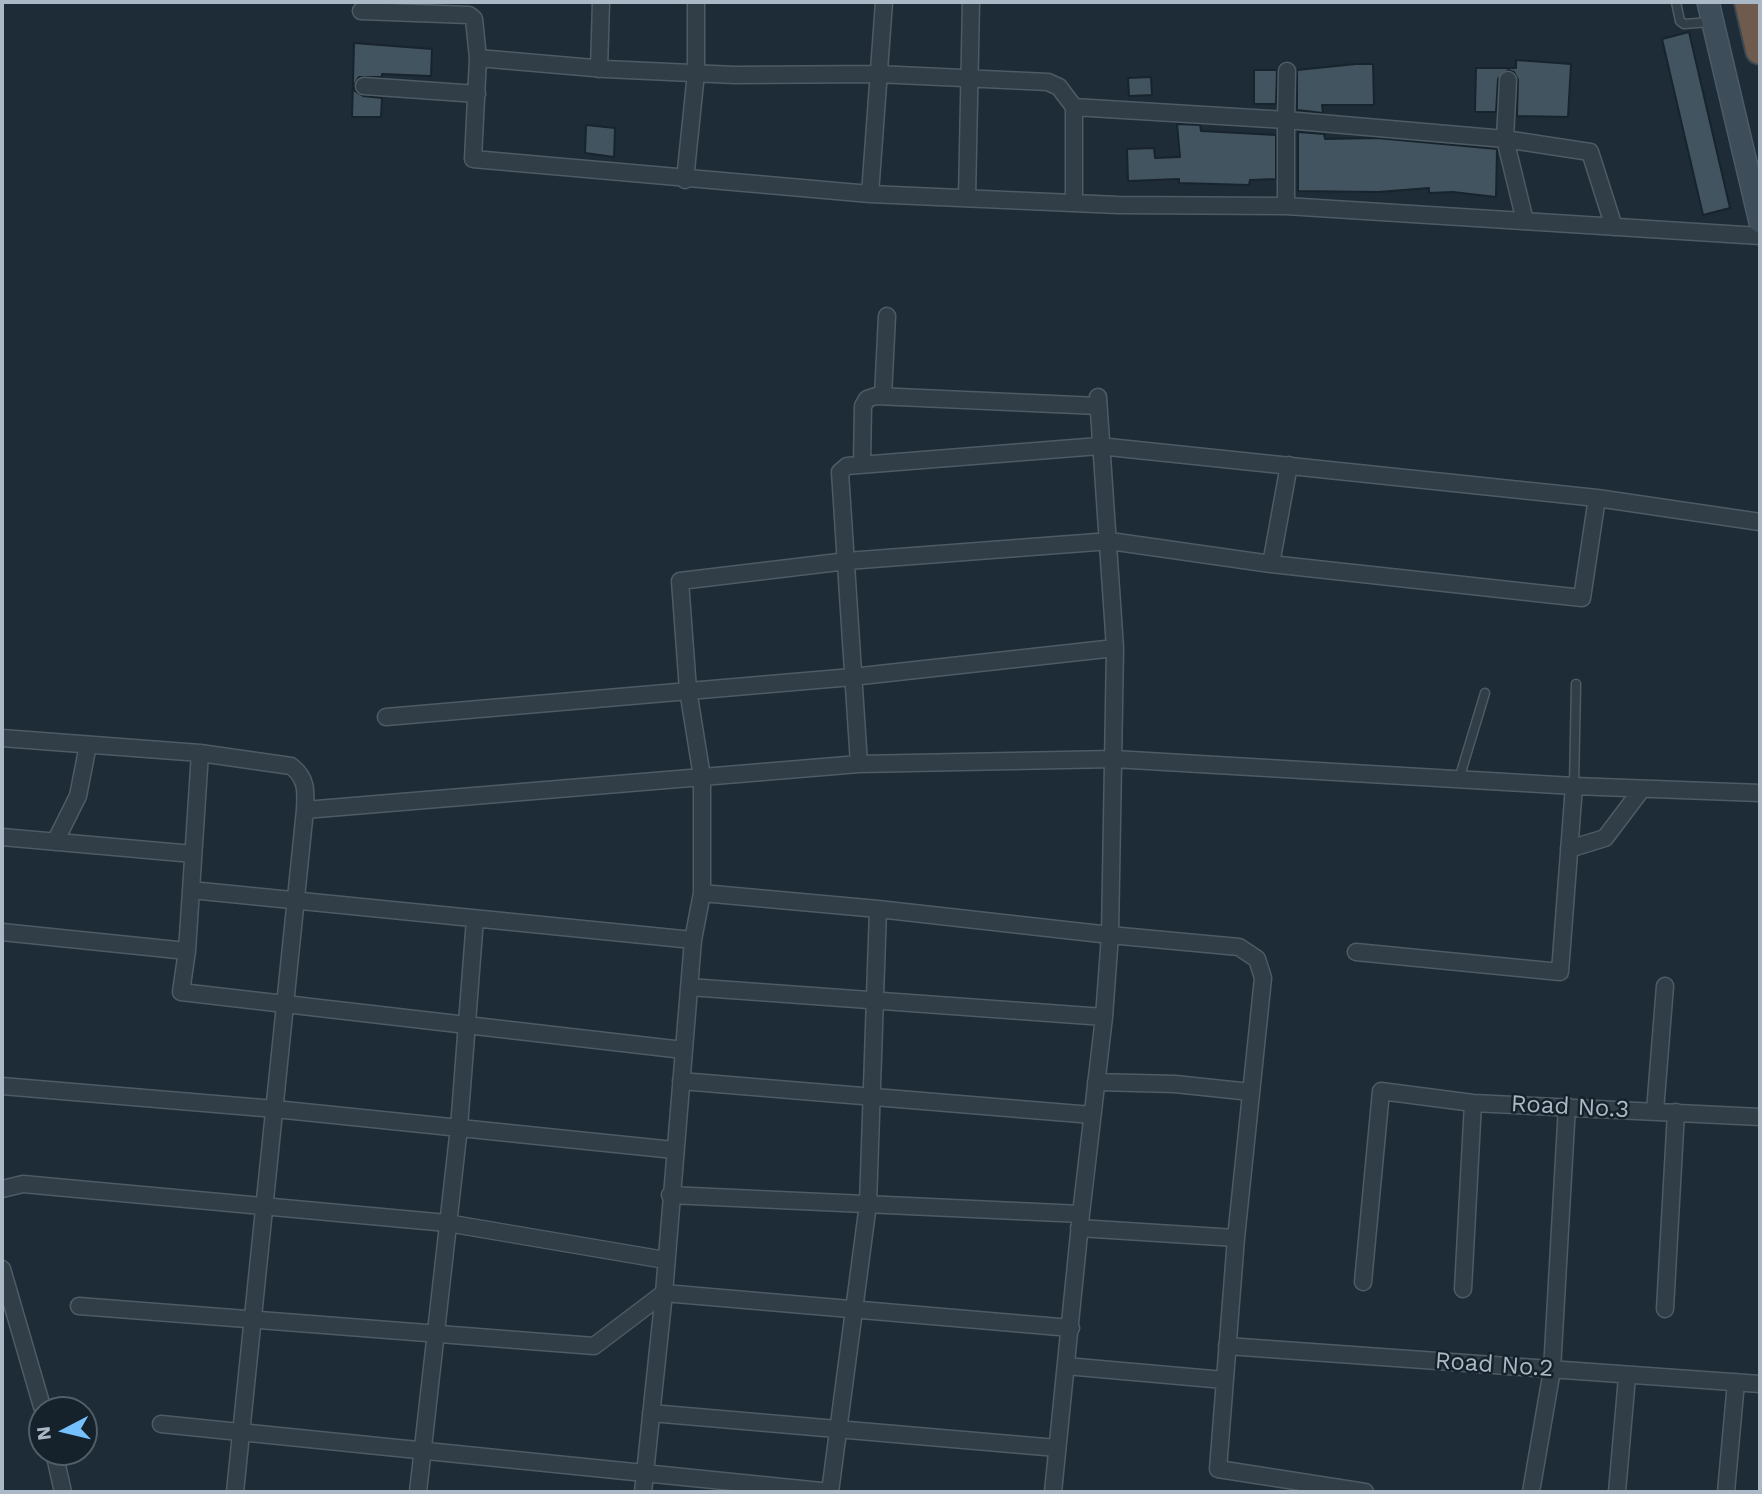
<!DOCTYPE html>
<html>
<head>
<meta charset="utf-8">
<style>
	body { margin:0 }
	#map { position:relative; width:1762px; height:1494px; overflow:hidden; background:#1d2c37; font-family:"Work Sans",sans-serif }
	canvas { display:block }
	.frame { position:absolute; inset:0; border:4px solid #aab9c5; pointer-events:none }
	.north { position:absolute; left:28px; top:1396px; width:70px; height:70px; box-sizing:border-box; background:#16222b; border:2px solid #515e69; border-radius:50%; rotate:263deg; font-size:19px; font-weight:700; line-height:28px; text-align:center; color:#aab9c5 }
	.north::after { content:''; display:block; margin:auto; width:24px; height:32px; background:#75c1ff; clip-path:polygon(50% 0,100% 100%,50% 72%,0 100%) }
</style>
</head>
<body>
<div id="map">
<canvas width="1762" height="1494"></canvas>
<div class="frame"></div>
<div class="north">N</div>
</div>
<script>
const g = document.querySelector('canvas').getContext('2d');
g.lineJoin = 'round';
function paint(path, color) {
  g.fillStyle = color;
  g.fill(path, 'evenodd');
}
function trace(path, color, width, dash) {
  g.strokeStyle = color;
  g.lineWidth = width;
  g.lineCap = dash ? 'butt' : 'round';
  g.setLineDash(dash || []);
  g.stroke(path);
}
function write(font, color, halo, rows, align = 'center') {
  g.font = font + ' "Work Sans",sans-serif';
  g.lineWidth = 5;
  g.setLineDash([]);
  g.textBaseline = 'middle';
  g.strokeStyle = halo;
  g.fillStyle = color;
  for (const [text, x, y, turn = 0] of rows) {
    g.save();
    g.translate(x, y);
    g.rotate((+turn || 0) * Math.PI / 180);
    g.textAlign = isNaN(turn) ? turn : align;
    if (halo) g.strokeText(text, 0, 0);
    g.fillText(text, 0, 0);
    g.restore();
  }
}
const building = new Path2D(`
	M1689 32 1730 208 1703 215 1662 39Z
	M354 43 432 49 431 76 382 74V77H359L354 85 355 91 363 96 382 98 381 117H352Z
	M1516 60 1571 64 1568 117 1517 116 1518 80 1514 72 1508 70 1498 79 1496 112H1475L1476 68H1516Z
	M1356 64H1373L1374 105H1322L1323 113 1297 110V70Z
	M1254 70H1277L1276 104H1254Z
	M1151 77 1152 95 1129 96 1128 78Z
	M1177 124 1200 125 1201 131 1276 135V179L1250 180 1249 185 1179 183V179L1128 181 1127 149 1154 148 1155 158 1180 157Z
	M586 125 615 128 614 157 585 153Z
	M1298 132 1324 134 1325 139 1377 138 1497 149 1496 197 1453 192 1429 193V188L1378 192 1298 191Z`);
paint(building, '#435461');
trace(building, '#18242d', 2);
const lane = new Path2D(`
	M1676 2 1680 21 1684 24 1710 22
	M1459 779 1485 693
	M1574 786 1576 684`);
const street = new Path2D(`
	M361 11 469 15 474 19 478 58 473 159 870 194 1118 205 1286 206 1760 236
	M478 58 605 69 735 75 877 74 1048 82 1059 87 1074 107V203
	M599 69 601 2
	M1287 71 1286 120 1505 139 1525 221
	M1508 80 1505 139 1590 152 1614 227
	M364 86 477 94
	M1074 107 1286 120V206
	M685 180 696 73V2
	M870 194 884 2
	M967 198 971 2
	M883 396 887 316
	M862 464 863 406 867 399 876 396 1098 406
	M1271 564 1289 465
	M386 717 852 677 1115 648
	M2 738 200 753 291 766C307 778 306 791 305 810L235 1492
	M200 753 187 951 181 992 683 1050
	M859 764 840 472 847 466 1099 446 1597 498 1760 522
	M305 810 859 764 1114 759 1574 786 1760 793
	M2 837 193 854
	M55 842 78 796 88 745
	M1569 849 1605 838 1642 789
	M191 890 693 940
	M702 893 878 909
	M2 932 187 951
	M1356 952 1560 972 1574 786
	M689 987 1104 1017
	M681 1081 1092 1115
	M1096 1082 1175 1084 1251 1092
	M2 1086 275 1109 674 1150
	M1655 1111 1665 986
	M2 1189 23 1184 447 1223 665 1260
	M670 1195 1081 1214 1053 1492
	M1081 1214 1104 1017 1110 935 1239 947 1257 959 1263 978 1236 1238
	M1079 1228 1236 1238 1218 1469 1365 1492
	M2 1269 43 1410
	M1363 1282 1381 1091 1473 1103 1760 1117
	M1463 1289 1473 1103
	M79 1306 594 1346 664 1293 1071 1328
	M1665 1309 1676 1112
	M1227 1346 1760 1384
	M1066 1366 1224 1380
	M651 1413 1057 1448
	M161 1424 831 1492
	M54 1452 63 1492
	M418 1492 459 1127 475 919
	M643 1492 664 1293 693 940 702 893V777L688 690 680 581 847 561 1110 541 1271 564 1582 598 1597 498
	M830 1492 868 1204 878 909 1110 935 1115 648 1098 397
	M1531 1492 1552 1370 1567 1106
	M1617 1492 1627 1377
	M1726 1492 1736 1382`);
const secondary = new Path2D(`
	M1708 2 1760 222`);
const highway = new Path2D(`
	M1749 2 1760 50`);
trace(lane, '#4e5b65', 11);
trace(street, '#4e5b65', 19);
trace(secondary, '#4e5b65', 24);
trace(highway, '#3b4851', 32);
trace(lane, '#313e47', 8);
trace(street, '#313e47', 16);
trace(secondary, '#3e4d5a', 21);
trace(highway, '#6e5b4d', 28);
write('24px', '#aab9c5', '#16222b', [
	["Road No.3",1570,1107,3],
	["Road No.2",1494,1365,4]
]);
</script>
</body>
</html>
